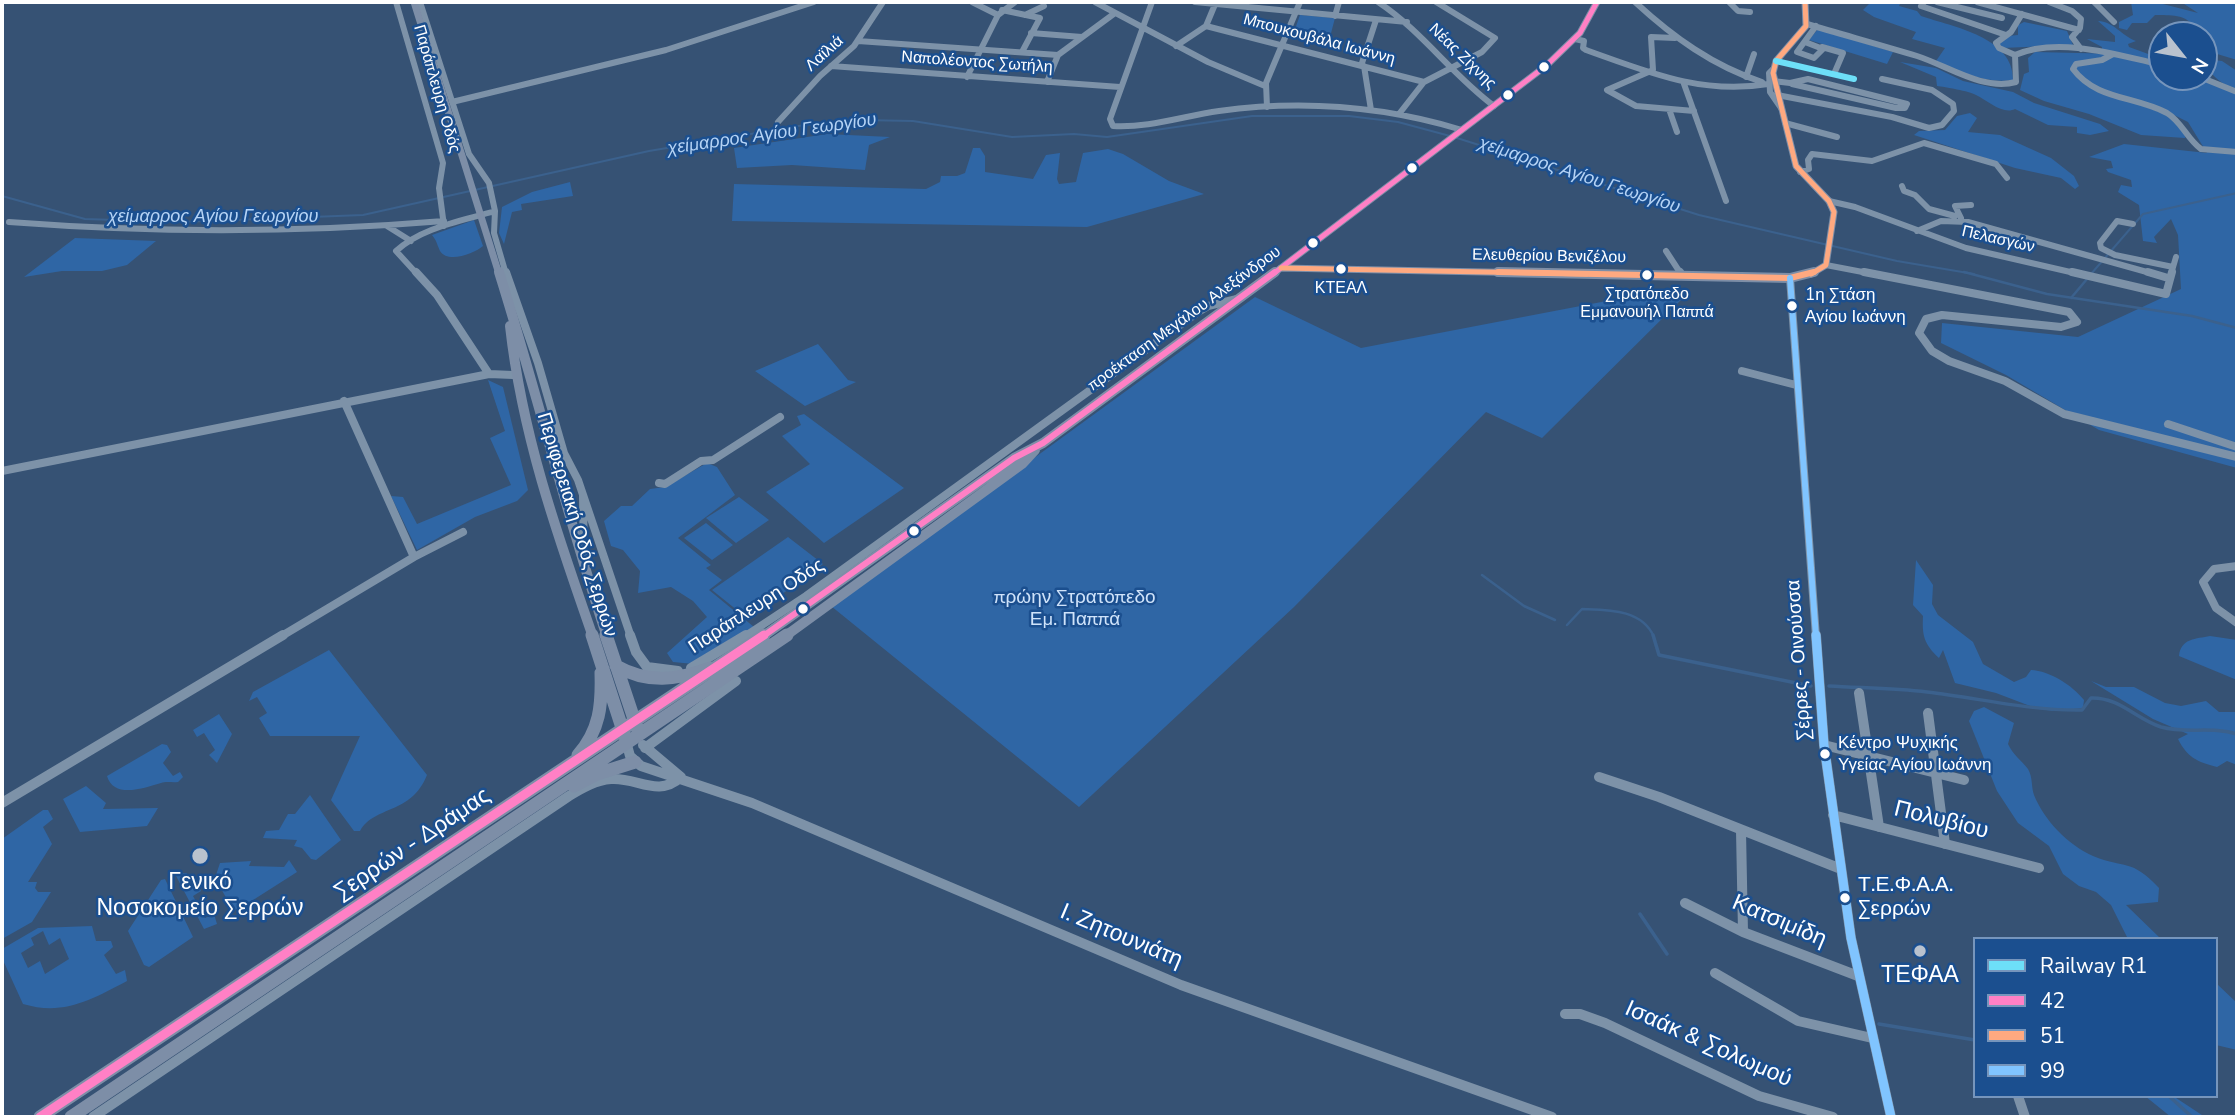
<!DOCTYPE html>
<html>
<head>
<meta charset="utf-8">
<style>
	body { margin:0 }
	#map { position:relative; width:2239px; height:1119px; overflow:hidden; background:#365274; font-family:"Nunito Sans",sans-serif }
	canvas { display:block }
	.frame { position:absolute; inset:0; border:4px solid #fff; pointer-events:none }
	.legend { position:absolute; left:1973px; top:937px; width:245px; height:161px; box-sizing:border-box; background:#1b4f8f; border:2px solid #7695bc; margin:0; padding:9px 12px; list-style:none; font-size:21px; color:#fff }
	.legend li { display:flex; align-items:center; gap:14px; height:35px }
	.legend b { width:35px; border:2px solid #7695bc }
	.north { position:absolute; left:2148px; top:21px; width:70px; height:70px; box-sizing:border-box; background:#1b4f8f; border:2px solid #7695bc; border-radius:50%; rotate:121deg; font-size:19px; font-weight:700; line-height:28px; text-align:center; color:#fff }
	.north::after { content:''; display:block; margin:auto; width:24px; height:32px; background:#b9c2ce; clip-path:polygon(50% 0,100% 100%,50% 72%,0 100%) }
</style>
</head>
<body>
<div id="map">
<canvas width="2239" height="1119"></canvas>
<div class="frame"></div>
<ul class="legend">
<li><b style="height:9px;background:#6ddff8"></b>Railway R1</li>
<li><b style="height:9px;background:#ff80c5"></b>42</li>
<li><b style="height:9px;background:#ffa980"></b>51</li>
<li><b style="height:9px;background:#80c4ff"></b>99</li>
</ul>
<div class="north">N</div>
</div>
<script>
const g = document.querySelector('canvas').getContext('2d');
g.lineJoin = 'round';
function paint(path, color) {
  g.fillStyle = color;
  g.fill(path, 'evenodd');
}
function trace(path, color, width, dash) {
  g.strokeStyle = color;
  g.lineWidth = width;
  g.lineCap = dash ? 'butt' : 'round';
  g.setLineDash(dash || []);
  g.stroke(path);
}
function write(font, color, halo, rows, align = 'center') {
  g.font = font + ' "Nunito Sans",sans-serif';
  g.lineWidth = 5;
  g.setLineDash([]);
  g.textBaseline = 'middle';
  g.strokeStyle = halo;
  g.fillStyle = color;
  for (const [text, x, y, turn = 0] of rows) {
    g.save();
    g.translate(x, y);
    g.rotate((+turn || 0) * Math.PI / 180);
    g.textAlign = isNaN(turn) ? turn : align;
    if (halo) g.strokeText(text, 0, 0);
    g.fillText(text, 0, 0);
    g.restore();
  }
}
paint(new Path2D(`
	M1871 2H1901L1899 6 1917 11 1921 16C1953 27 2014 37 2013 80 1986 84 1960 72 1936 61L1945 48 1912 39 1916 32 1874 17 1863 10Z
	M2131 2H2155L2198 13 2181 2H2237V60L2204 50V35L2169 33 2166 27 2195 28C2185 13 2171 16 2155 15L2147 23H2132L2127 30 2119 28V22L2133 15Z
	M1300 15 1335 18 1330 37 1294 32Z
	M2098 21C2113 21 2122 36 2136 41L2128 44 2129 47 2162 59 2155 62 2162 66V77H2196L2237 94V468L2099 430 2006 375 1941 343 1942 323 2078 337 2181 289 2178 235 2171 219 2154 237 2157 243 2143 241 2139 205 2118 192 2121 185 2132 187 2131 180 2108 172 2106 169 2113 168 2111 161 2089 157 2124 144 2207 153 2188 122 2164 110 2086 85 2170 116 2186 135 2185 138 2141 135 2089 114 2044 101 2020 90 2024 74 2029 72 2028 58 2035 52 2121 54 2102 51V47L2087 39 2115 42V36Z
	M2024 22 2067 31 2073 45 2002 48 1998 43 2008 36 2018 35V25Z
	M1818 29 1893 52 1887 64 1809 40Z
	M2213 60 2222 61 2237 71V91C2223 85 2213 77 2204 64Z
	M1900 62 1936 68 1963 81 2013 92 2034 103 2100 124 2109 131 2090 135 2077 133V127L2048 125 2015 109C2003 115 1988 101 1976 95 1969 91 1945 87 1937 86L1936 77Z
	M1970 113 1977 118 1968 132 2000 135 2051 158 2074 176 2079 186 2075 189 2061 178 2015 168 1914 135 1919 131 1945 130 1957 116Z
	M827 134 890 137 869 145 865 170 792 165 737 168 734 148Z
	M973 148H980L985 156V172L1033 179 1046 155 1060 153 1057 179 1059 184 1076 182 1083 153 1108 149 1123 154 1169 181 1204 194 1087 227 732 221 734 184 926 189 940 182 941 176H957L965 173Z
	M570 182 573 196 521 204 522 210 512 212 504 244 499 233 502 207 532 192Z
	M474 220 483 246C475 253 448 264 440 251 437 245 437 241 432 235Z
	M75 238 156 241 127 265 102 271H62L24 277Z
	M1664 290 1684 297 1542 438 1486 412 1294 607 1079 807 831 606 1255 297 1361 348Z
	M818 344 848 380 856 382 805 406 755 371Z
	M488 380 503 387 528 490 517 501 475 517 417 550 391 496 403 497 417 524 511 485 490 438 505 431Z
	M804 414 904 488 824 543 766 492 810 464 782 436 801 425 797 416Z
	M707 463 717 467 735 495 678 538 711 565 706 568 722 580 709 590 754 627 694 664 673 662 667 653 707 617 693 601 671 587 638 593 640 571 623 550 611 546 604 521 621 506H632L650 489 665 487Z
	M739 497 769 520 736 543 706 518Z
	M706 523 733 545 712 560 684 538Z
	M788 537 823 564 748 619 712 590Z
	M1916 560 1933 585 1932 604 1938 615 1973 642 1983 664 2014 682 2026 677 2031 670C2050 671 2072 685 2084 700L2083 708 2055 711 2038 709 1996 693 1955 683 1943 650 1939 658C1924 644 1922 636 1923 616L1913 605Z
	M2210 636 2237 640V680L2179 656C2181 638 2196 639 2210 636Z
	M329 650 427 775C411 815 375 805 360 831H354L331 800 360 736H270L259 718 267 713 257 697 249 701 253 692Z
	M2091 681 2106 687H2134L2165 703 2181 706 2206 701 2219 712H2237V765L2227 761 2217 767C2197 762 2187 757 2178 739L2188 734 2153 719Z
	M1984 707 2014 723 2008 744C2013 755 2021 760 2028 769 2033 778 2031 786 2034 795 2044 820 2068 845 2093 856 2125 869 2131 858 2159 888L2158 902 2126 905 2161 939H2128L2111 905 2096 892 2079 886 2063 874 2049 846 2018 823 1997 791 1969 721 1974 711Z
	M219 714 232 734 217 763 209 755 215 750 204 733 197 737 193 730Z
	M162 744 167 745 171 752 163 763 173 776 180 772 183 777 178 782C172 783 167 781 161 783 146 787 114 800 107 776Z
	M86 786 106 803 103 809 158 808 147 826 80 832 63 799Z
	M310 795 341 840 316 860 311 859 302 848 294 846 297 840 263 838 266 831 279 830 288 814H295Z
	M43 810H48L53 819 43 827 52 844 28 882H37L35 888 38 892H51L32 922 2 939V839Z
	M289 860 297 872 239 909 233 910 215 878 220 863 251 861 249 866 284 867Z
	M187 873 185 880 187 885 199 886 201 891 193 896 205 918 214 914 217 924 204 929 175 874Z
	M165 879 193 937 149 967 144 965 128 931 161 880Z
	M92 926 96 941H111L113 947 104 955 116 974 125 970 127 981C91 1000 63 1016 23 1004L2 958V949L38 928ZM43 931 49 945 60 938 69 959 45 974 40 961 28 968 21 953 34 945 31 938Z
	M2216 983 2237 1003V1050L2216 1045Z
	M2145 1096H2173L2205 1117H2171Z`), '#2f66a5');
trace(new Path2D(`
	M1457 138 1699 215 1897 261 1974 274
	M2 196 85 219 181 222 363 215 649 151 798 126 861 120 913 121 1012 137 1074 134 1107 137 1252 116H1349L1398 122 1450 136
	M2091 274 2143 214 2237 193`), '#3b618d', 2);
trace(new Path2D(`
	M1964 272 2047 294 2192 316 2237 328
	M2071 298 2087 279
	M1482 575 1524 606 1555 620
	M1567 625 1582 609C1608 610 1642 609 1654 637`), '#3b618d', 2.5);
trace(new Path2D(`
	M1653 635 1659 655 1811 686
	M1829 686C1861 688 1894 688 1927 692 1979 698 2030 711 2082 710L2091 698C2119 697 2136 719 2161 727 2186 734 2212 726 2237 734
	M1640 914 1667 954
	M1879 1024 1975 1040
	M2169 1096 2192 1117`), '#3b618d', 3.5);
trace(new Path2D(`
	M396 2 443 163 439 188 444 226
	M420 2 469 154 489 183 495 211 494 233 506 274
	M972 2 998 15
	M1095 2 1208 62 1265 86
	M1152 2 1110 119 1113 126C1149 128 1183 116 1219 111 1300 100 1383 106 1462 130
	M1195 2 1407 22
	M1378 2C1422 31 1452 75 1494 106
	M1635 2C1673 37 1713 66 1762 82
	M1729 2 1738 11 1750 12
	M1924 2 1921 6 2006 35
	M1937 2 2002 18
	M1977 2 2079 30
	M2049 2 2072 11 2081 19 2080 28 2072 37 2081 49
	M2094 2 2114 22
	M1002 10 1040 18 1022 52
	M1025 15 1044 6
	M1335 16 1339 2
	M1807 24C1844 35 1881 45 1917 56 1948 66 1983 91 2016 82L2015 55C2058 36 2118 55 2162 65
	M1206 26 1424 82
	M1031 33 1082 37
	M1675 38 1651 37 1653 70 1607 90 1636 106 1694 111
	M1575 39 1584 41 1583 48 1586 50C1648 72 1701 95 1768 84
	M858 41 1058 55
	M1805 42 1823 49 1814 58 1797 52 1816 26
	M1176 46 1206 26 1216 2
	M1822 47 1843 53 1834 74
	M2113 54 2102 60 2076 64 2073 69C2096 100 2135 96 2167 113 2182 122 2187 139 2201 149L2237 152
	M2015 55 1999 48 1996 43 2011 32 2022 14
	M831 66 1120 87
	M1361 66 1376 20
	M1364 66 1371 110
	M1773 69 1769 73 1770 92 1781 108
	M967 77 998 15 1015 2
	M1746 77 1754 54
	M2200 77 2237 92
	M1773 81 1790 83 1808 79 1907 104
	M1047 82 1058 55 1115 13
	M1684 84 1726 201
	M1792 84 1896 108H1905L1907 104
	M1777 95 1892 117 1929 128 1942 125 1954 111 1953 104 1932 90 1882 79
	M452 102 666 50 814 2
	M1267 107 1266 83 1300 2
	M1669 109 1677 132
	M1399 114 1424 82 1482 52 1495 38 1436 2
	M778 122 820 76 854 46 883 2
	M1785 123 1837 137
	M1800 172 1809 169 1808 160 1812 154 1872 161 1924 143 1996 164 2007 178
	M1902 186 1904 191 1915 195 1929 209 1955 216
	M1829 201 1855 207 1966 248 2079 274
	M1961 218 1955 206 1971 205
	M9 222C154 233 299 233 444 221
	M2133 224 2117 221 2100 243 2101 248 2115 255 2173 267
	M387 226 411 241
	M1917 231 1941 221 1968 222 2154 274
	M1666 251 1681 274
	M1826 265 1873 274
	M417 274 396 251C422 227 462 221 495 211
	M2171 274 2176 257`), '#7d92a8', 6);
trace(new Path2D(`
	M416 272 437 295 489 374 513 375
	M506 272 538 363 564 453 578 480 631 637
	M1680 272 1682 275
	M1864 272 2069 312 2077 322 2061 327 1942 315 1926 319 1919 333 1932 351 1949 361 2005 381 2064 414 2237 457
	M2072 272 2166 294 2172 272
	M2148 272 2168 278
	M1790 278 1816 637
	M1742 371 1796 385
	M344 401 414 557
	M2168 424 2237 447
	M2 471 489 374
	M659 483 665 484 701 461 713 460 780 417
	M583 496 584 564
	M2237 566 2214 569 2203 582 2216 608 2237 623
	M280 637 414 557 463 532
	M744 637 806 596 1198 312 1208 306 1237 299`), '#7d92a8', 8);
trace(new Path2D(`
	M630 635 636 652 647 667 678 671
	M1816 635 1824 745 1851 938 1891 1117
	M691 668 746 635
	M1859 693 1879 827
	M1928 713 1945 844
	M627 745 630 756 641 766 752 803 1181 985 1552 1117
	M643 745 681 777
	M1824 745 1964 780
	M645 748 736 681
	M1599 777 1659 797 1841 869
	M2 803 283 635
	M1833 815 2039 868
	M1741 831 1743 932
	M1685 903 1743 932 1858 976
	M1715 973 1798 1021 1872 1038
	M1565 1014H1580L1605 1023 1759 1096 1833 1117
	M2018 1096 2025 1117
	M93 1117 569 796C582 788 596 780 611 779 637 777 658 798 681 777`), '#7d92a8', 10);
trace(new Path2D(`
	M414 2 499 274
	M1805 2 1806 26 1776 61 1773 73 1796 166 1829 201 1834 212 1826 265 1811 274
	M1281 268 1587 274
	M1273 274 1547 65 1580 33 1597 2`), '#7d8ea7', 7);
trace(new Path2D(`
	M499 272C537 393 567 517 607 637
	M1498 272 1790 278 1814 272
	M510 326C522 435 557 534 593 637
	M762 637 1014 458 1043 443 1275 272
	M784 637 1022 464 1035 450`), '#7d8ea7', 10);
trace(new Path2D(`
	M592 635 625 737
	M606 635 637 728
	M616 666C648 684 677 680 710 668
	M578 755C600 730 602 705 601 673
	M574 786 597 774 635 762
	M40 1117 764 635
	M71 1117 787 635`), '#7d8ea7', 13);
trace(new Path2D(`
	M1273 274 1547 65 1580 33 1597 2`), '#ff80c5', 5);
trace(new Path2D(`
	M762 637 1014 458 1043 443 1275 272`), '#ff80c5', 6);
trace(new Path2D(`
	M40 1117 764 635`), '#ff80c5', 9);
trace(new Path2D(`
	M1805 2 1806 26 1776 61 1773 73 1796 166 1829 201 1834 212 1826 265 1811 274
	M1281 268 1587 274`), '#ffa980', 5);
trace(new Path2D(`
	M1498 272 1790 278 1814 272`), '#ffa980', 6);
trace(new Path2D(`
	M1790 278 1816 637`), '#80c4ff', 6);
trace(new Path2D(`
	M1816 635 1824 745 1851 938 1891 1117`), '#80c4ff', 9);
trace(new Path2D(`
	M1776 61 1854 79`), '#6ddff8', 6);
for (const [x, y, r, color] of [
	[1544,67,6,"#fff"],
	[1508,95,6,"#fff"],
	[1412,168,6,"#fff"],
	[1313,243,6,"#fff"],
	[1341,269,6,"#fff"],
	[1647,275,6,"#fff"],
	[1792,306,6,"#fff"],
	[914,531,6,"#fff"],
	[803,609,6,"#fff"],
	[1825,754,6,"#fff"],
	[200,856,9,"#b9c2ce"],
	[1845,898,6,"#fff"],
	[1920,951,7,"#b9c2ce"]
]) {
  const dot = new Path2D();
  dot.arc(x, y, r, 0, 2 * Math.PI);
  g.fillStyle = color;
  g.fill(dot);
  trace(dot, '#1b4f8f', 2.5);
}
write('16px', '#fff', '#1b4f8f', [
	["Μπουκουβάλα Ιωάννη",1319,40,15],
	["Λαϊλιά",825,54,-42],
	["Νέας Ζίχνης",1462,57,44],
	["Ναπολέοντος Σωτήλη",977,63,4],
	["Παράπλευρη Οδός",436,89,74],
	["Πελασγών",1998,240,13],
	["Ελευθερίου Βενιζέλου",1549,257,1],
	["προέκταση Μεγάλου Αλεξάνδρου",1185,319,-36]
]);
write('16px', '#fff', '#1b4f8f', [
	["ΚΤΕΑΛ",1341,289],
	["Στρατόπεδο",1647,295],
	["Εμμανουήλ Παππά",1647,313]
]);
write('17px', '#fff', '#1b4f8f', [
	["1η Στάση",1805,296],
	["Αγίου Ιωάννη",1805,318],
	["Κέντρο Ψυχικής",1838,744],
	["Υγείας Αγίου Ιωάννη",1838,766]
], 'left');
write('italic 18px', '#b5d3f5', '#1b4f8f', [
	["χείμαρρος Αγίου Γεωργίου",772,135,-8],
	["χείμαρρος Αγίου Γεωργίου",1579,176,18],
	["χείμαρρος Αγίου Γεωργίου",213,218]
]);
write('19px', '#fff', '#1b4f8f', [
	["Περιφερειακή Οδός Σερρών",576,525,73],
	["Παράπλευρη Οδός",757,607,-33],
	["Σέρρες - Οινούσσα",1800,660,-94]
]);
write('19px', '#cfe3fa', '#1b4f8f', [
	["πρώην Στρατόπεδο",1075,598],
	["Εμ. Παππά",1075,620]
]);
write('21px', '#fff', '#1b4f8f', [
	["Τ.Ε.Φ.Α.Α.",1858,886],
	["Σερρών",1858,910]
], 'left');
write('23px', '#fff', '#1b4f8f', [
	["Πολυβίου",1941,821,14],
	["Σερρών - Δράμας",413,845,-34],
	["Κατσιμίδη",1779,922,23],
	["Ι. Ζητουνιάτη",1121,937,23],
	["Ισαάκ & Σολωμού",1708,1045,24]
]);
write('23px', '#fff', '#1b4f8f', [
	["Γενικό",200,883],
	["Νοσοκομείο Σερρών",200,909],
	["ΤΕΦΑΑ",1920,976]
]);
</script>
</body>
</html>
